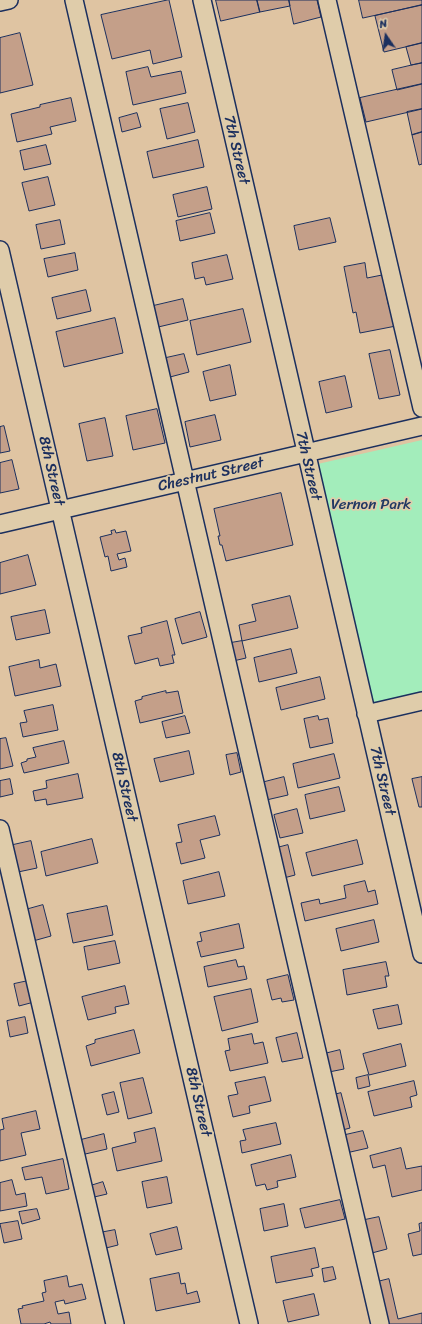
<!DOCTYPE html>
<html>
<head>
<meta charset="utf-8">
<style>
	body { margin:0 }
	#map { position:relative; width:422px; height:1324px; overflow:hidden; background:#dfc4a2; font-family:Sriracha,sans-serif }
	canvas { display:block }
	.north { position:absolute; left:366px; top:16px; width:40px; height:40px; -webkit-text-stroke:3px #dfccaa; paint-order:stroke; rotate:347deg; font-size:11px; font-weight:700; line-height:16px; text-align:center; color:#1b2f5e }
	.north::after { content:''; display:block; margin:auto; width:14px; height:18px; background:#1b2f5e; clip-path:polygon(50% 0,100% 100%,50% 72%,0 100%) }
</style>
</head>
<body>
<div id="map">
<canvas width="422" height="1324"></canvas>
<div class="north">N</div>
</div>
<script>
const g = document.querySelector('canvas').getContext('2d');
g.lineJoin = 'round';
function paint(path, color) {
  g.fillStyle = color;
  g.fill(path, 'evenodd');
}
function trace(path, color, width, dash) {
  g.strokeStyle = color;
  g.lineWidth = width;
  g.lineCap = dash ? 'butt' : 'round';
  g.setLineDash(dash || []);
  g.stroke(path);
}
function write(font, color, halo, rows, align = 'center') {
  g.font = font + ' Sriracha,sans-serif';
  g.lineWidth = 3.5;
  g.setLineDash([]);
  g.textBaseline = 'middle';
  g.strokeStyle = halo;
  g.fillStyle = color;
  for (const [text, x, y, turn = 0] of rows) {
    g.save();
    g.translate(x, y);
    g.rotate((+turn || 0) * Math.PI / 180);
    g.textAlign = isNaN(turn) ? turn : align;
    if (halo) g.strokeText(text, 0, 0);
    g.fillText(text, 0, 0);
    g.restore();
  }
}
paint(new Path2D(`
	M422 440V701L366 714 309 466Z`), '#a3edbb');
const building = new Path2D(`
	M169 0 182 57 153 64 150 50 112 59 101 15Z
	M216 0H257L260 12 221 21Z
	M257 0H289L290 6 260 12Z
	M289 0H317L321 17 294 24Z
	M359 0H422V5L363 18Z
	M422 5V43L384 52 375 16Z
	M20 33 33 85 0 93V38Z
	M422 43V63L411 65 406 47Z
	M422 63V84L397 90 392 70Z
	M148 67 151 77 181 71 186 93 133 105 126 72Z
	M422 84V109L366 122 360 98Z
	M71 98 76 121 50 127 52 134 17 142 11 114 40 107V105Z
	M188 103 195 132 167 139 160 109Z
	M422 109V132L412 135 407 112Z
	M137 113 141 127 122 132 119 118Z
	M422 132V164L419 165 412 135Z
	M198 140 204 167 153 178 147 152Z
	M46 145 51 164 24 170 20 151Z
	M48 177 55 205 29 211 22 183Z
	M207 187 212 209 178 217 173 195Z
	M210 213 215 233 180 241 176 221Z
	M330 218 336 242 299 250 294 226Z
	M60 220 65 244 41 249 36 225Z
	M75 253 78 270 48 277 44 259Z
	M227 255 233 279 206 285 204 277 195 279 192 263Z
	M365 263 367 278 382 275 389 307H392L396 326 360 333 356 312 353 313 344 267Z
	M86 290 91 311 57 319 52 298Z
	M183 299 188 320 154 328 149 307Z
	M243 309 251 342 197 355 190 321Z
	M115 318 123 353 64 367 56 332Z
	M390 350 400 395 379 399 369 354Z
	M184 354 189 372 170 377 166 358Z
	M230 365 236 395 210 401 203 372Z
	M345 376 352 407 326 413 319 382Z
	M157 409 165 443 133 450 126 416Z
	M215 415 221 440 190 447 185 422Z
	M105 418 113 456 87 461 79 424Z
	M4 426 10 451 0 453V427Z
	M12 460 19 489 0 493V463Z
	M281 493 293 545 226 561 222 545H220L218 536H220L214 509Z
	M115 530 116 533 126 531 131 551 117 554 119 560 125 558 127 567 111 571 108 556 105 557 100 537 112 534 111 531Z
	M28 555 36 585 0 594V563Z
	M290 596 298 628 242 641 239 625 256 621 252 605Z
	M45 610 50 633 16 640 11 617Z
	M200 612 207 637 182 644 175 619Z
	M167 621 175 655H172L174 663 160 666 158 658 135 664 128 636 142 633 141 628Z
	M242 641 246 658 229 662 225 644Z
	M291 649 297 673 259 682 254 658Z
	M39 660 40 668 56 664 61 686 15 696 9 667Z
	M320 677 325 699 281 710 276 688Z
	M166 691V693L178 691 183 713 140 723 135 701 142 699V697Z
	M53 705 58 730 23 737 20 723 27 722 24 711Z
	M185 716 190 733 166 738 162 722Z
	M318 716 319 720 328 718 333 743 310 748 304 719Z
	M6 738 13 766 0 769V739Z
	M64 741 69 763 24 773 21 763 27 761V759L36 757 33 748Z
	M189 751 194 774 160 782 154 759Z
	M237 753 241 772 230 775 226 755Z
	M334 754 340 778 298 788 293 764Z
	M78 774 83 798 47 805 46 799 35 801 33 791 47 788 46 781Z
	M284 777 288 795 262 801 257 784Z
	M422 777V807H419L412 779Z
	M10 779 13 794 0 797V781Z
	M339 787 345 811 310 819 305 795Z
	M297 809 303 833 280 838 274 815Z
	M215 816 220 835 200 840 205 858 181 864 176 843 182 842 178 825Z
	M92 839 98 863 46 876 41 852Z
	M357 840 363 864 312 876 306 853Z
	M31 841 37 868 18 872 13 845Z
	M288 845 295 875 280 879 273 849Z
	M219 872 225 896 188 904 183 881Z
	M365 881 368 892 375 890 378 904 305 921 301 903 319 899 320 904 346 898 344 886Z
	M43 905 51 936 33 941 25 910Z
	M107 906 113 935 73 943 67 914Z
	M374 920 379 942 341 951 336 929Z
	M239 924 244 948 201 957 197 942 202 941 200 933Z
	M115 941 120 963 88 970 84 947Z
	M236 960 238 967 244 966 247 979 208 987 204 967Z
	M386 962 389 976H385L387 987 347 995 343 970Z
	M288 975 294 1000 282 1002 281 998 272 1000 267 980Z
	M28 981 34 1002 19 1006 14 984Z
	M125 986 129 1004 115 1007 116 1013 88 1020 82 997Z
	M251 989 258 1022 222 1031 214 997Z
	M398 1005 402 1024 378 1029 373 1010Z
	M25 1017 28 1033 10 1037 7 1021Z
	M134 1030 140 1053 91 1066 86 1046 95 1043V1040Z
	M297 1033 303 1058 282 1062 276 1038Z
	M252 1034 254 1044 263 1042 268 1063 230 1071 225 1051 230 1050 228 1039Z
	M401 1044 406 1066 369 1075 363 1054Z
	M340 1050 344 1069 324 1073 320 1055Z
	M368 1075 370 1086 358 1089 356 1078Z
	M265 1077 271 1101 249 1106 250 1113 233 1117 228 1096 238 1094 235 1083Z
	M143 1078 152 1113 128 1119 120 1083Z
	M414 1081 417 1095 410 1097 412 1107 374 1116 368 1092Z
	M114 1092 119 1112 107 1115 102 1095Z
	M341 1093 350 1128 339 1131 330 1096Z
	M36 1111 40 1129 21 1133 26 1155 0 1161V1130L4 1129 2 1119Z
	M276 1123 281 1144 242 1153 240 1141 246 1140 243 1130Z
	M155 1128 162 1161 117 1171 112 1148 136 1142 134 1133Z
	M363 1131 368 1148 346 1153 341 1136Z
	M104 1134 107 1149 81 1155 77 1141Z
	M401 1148 406 1169 422 1166V1190L392 1197 385 1165 373 1168 370 1156Z
	M291 1155 296 1177 277 1181 278 1187 267 1190 265 1184 256 1186 251 1165Z
	M63 1159 69 1189 46 1194 42 1177 25 1180 22 1168Z
	M167 1177 172 1203 147 1208 142 1182Z
	M12 1180 16 1195 25 1193 27 1206 0 1211V1183Z
	M103 1182 107 1194 90 1198 87 1187Z
	M340 1200 345 1219 305 1228 300 1209Z
	M284 1204 288 1226 264 1231 260 1209Z
	M37 1209 40 1219 22 1224 19 1212Z
	M379 1217 387 1249 368 1254 360 1221Z
	M18 1221 22 1239 4 1243 0 1224Z
	M422 1223V1254L413 1256 408 1234 420 1231 419 1224Z
	M177 1227 182 1249 156 1255 150 1234Z
	M115 1230 118 1245 102 1249 99 1233Z
	M315 1248 319 1267 311 1269 313 1276 276 1283 271 1257Z
	M333 1267 336 1279 324 1282 322 1269Z
	M179 1273 181 1284 185 1283 187 1294 197 1291 200 1302 156 1311 150 1279Z
	M67 1276 69 1287 82 1284 86 1299 65 1304 64 1300 55 1302 58 1314 69 1312 71 1324H51L50 1322 44 1324H21L18 1309 23 1308 22 1306 44 1301 42 1293 46 1292 44 1281Z
	M389 1279 398 1319 422 1313V1324H382L373 1283Z
	M314 1294 319 1315 288 1322 283 1301Z`);
paint(building, '#c49f89');
trace(building, '#1b2f5e', 1);
const minor = new Path2D(`
	M74 0 380 1324
	M202 0 422 954
	M327 0 422 408
	M0 2 9 0
	M0 250 249 1324
	M0 524 422 426
	M366 714 422 701
	M0 829 115 1324`);
trace(minor, '#1b2f5e', 20);
trace(minor, '#dfccaa', 17);
write('15px', '#1b2f5e', '#dfccaa', [
	["7th Street",236,150,77],
	["7th Street",308,466,77],
	["8th Street",51,471,77],
	["Chestnut Street",211,475,-13],
	["7th Street",382,781,77],
	["8th Street",124,787,77],
	["8th Street",198,1102,77]
]);
write('15px', '#223863', '#dfccaa', [
	["Vernon Park",371,505]
]);
</script>
</body>
</html>
